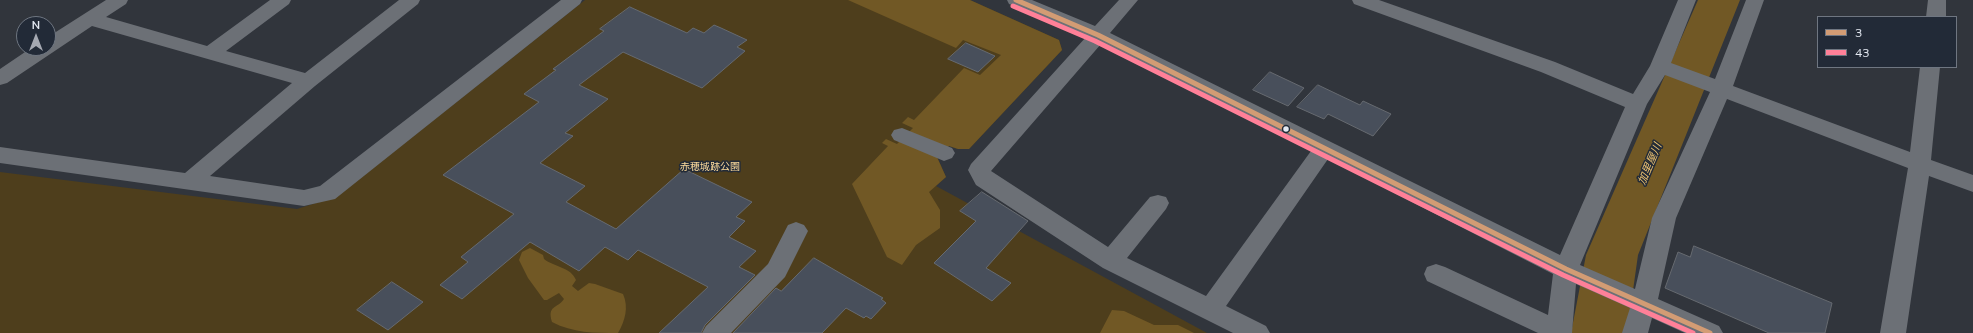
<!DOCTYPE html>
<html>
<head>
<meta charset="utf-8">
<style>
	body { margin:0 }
	#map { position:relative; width:1973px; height:333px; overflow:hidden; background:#31353c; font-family:Mulish,sans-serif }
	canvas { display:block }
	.legend { position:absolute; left:1817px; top:16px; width:140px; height:52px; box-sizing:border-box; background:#222a37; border:1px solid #6f7681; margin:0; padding:5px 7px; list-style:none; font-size:12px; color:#e3e8f1 }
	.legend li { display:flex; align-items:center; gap:8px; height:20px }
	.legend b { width:20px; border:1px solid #6f7681 }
	.north { position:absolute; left:16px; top:16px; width:40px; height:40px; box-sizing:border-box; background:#222a37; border:1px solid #6f7681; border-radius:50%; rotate:0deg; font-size:11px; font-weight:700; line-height:16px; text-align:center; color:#e3e8f1 }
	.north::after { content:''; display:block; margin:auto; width:14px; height:18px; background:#a5a9b2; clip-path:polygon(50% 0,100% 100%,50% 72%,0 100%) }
</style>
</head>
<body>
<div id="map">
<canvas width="1973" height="333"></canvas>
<ul class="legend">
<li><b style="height:5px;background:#d39c74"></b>3</li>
<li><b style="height:5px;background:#ff8098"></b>43</li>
</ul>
<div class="north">N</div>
</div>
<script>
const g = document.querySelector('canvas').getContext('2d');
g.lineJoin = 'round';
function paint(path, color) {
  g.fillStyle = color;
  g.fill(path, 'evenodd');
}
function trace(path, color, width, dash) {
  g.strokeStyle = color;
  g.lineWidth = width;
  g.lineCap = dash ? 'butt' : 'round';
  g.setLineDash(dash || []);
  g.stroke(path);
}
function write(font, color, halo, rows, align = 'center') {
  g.font = font + ' Mulish,"Noto Sans JP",sans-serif';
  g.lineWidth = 3;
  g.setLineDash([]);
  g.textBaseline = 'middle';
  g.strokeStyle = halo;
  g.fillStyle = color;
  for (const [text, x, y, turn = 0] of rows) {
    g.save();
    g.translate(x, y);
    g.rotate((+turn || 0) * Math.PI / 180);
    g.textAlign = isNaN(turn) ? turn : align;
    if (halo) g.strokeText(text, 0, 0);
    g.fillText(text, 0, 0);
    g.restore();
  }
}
paint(new Path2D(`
	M585 0H970L1059 40 1062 50 969 149H958L949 146 937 157 946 177 936 186 1207 333H0V172L297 209 338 196Z`), '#4e3e1c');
paint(new Path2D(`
	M848 0H970L1059 40 1062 50 969 149H958L949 146 937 157 946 177 929 192 940 210V228L916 245 902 265 887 257 852 184 888 146 882 143 886 139 897 144 913 128 902 123 908 117 914 120 964 68 980 75 1001 55 963 40 956 48Z
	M530 248 543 255 544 259C554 267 571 267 576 280L572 286 578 291 589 283 595 284 623 294C629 307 625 321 618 333 594 333 573 333 552 322 547 305 557 309 564 299L559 293 547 300H544L528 278 519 260 522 252Z
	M1112 310 1124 311 1154 325H1178L1194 333H1100Z`), '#715825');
paint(new Path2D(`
	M1698 0H1740L1638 255 1627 333H1571L1586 255Z`), '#715825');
const building = new Path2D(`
	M630 7 687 33 693 28 704 33 714 25 721 28 747 40 737 47 745 51 702 88 623 52 579 85 608 99 565 133 573 136 540 163 585 186 566 202 616 229 684 169 752 202 736 217 745 221 729 237 756 251 739 267 755 275 705 325 701 333H659L708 287 638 250 628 260 605 247 579 271 530 242 462 299 440 285 468 262 461 257 514 214 443 175 539 102 524 94 556 70 553 69 604 31 600 29Z
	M966 43 995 56 978 72 948 59Z
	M1270 72 1304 88 1288 106 1253 90Z
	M1318 85 1360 105 1363 101 1391 114 1373 136 1328 114 1324 119 1297 107Z
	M982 192 1028 221 986 268 1011 283 992 301 934 263 976 221 960 211Z
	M1694 246 1832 303 1825 333H1769L1665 288 1678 252 1690 257Z
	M814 258 883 298 881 299 886 303 871 319 866 316 864 318 846 308 822 333H733L776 288 781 291Z
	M392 282 423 302 388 330 357 310Z`);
paint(building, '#484f5b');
trace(building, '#666a70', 1);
paint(new Path2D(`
	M106 0H128L126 4 106 17 207 46 270 0H291L289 4 226 51 305 73 399 0H420L418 4 315 86 210 176 304 190 320 186 561 0H582L580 4 335 199 304 206 0 163V147L185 173 292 83 92 26 7 83 0 85V69L31 48H48V37Z
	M1007 0H1032L1095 26 1119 0H1138L1110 33 1560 255 1625 107 1541 72 1354 4 1352 0H1379L1555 62 1633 94 1650 66 1678 0H1696L1671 63 1715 79 1746 0H1764L1733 86 1910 152 1920 67H1940L1931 160 1973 175V192L1929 176 1906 333H1880L1908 168 1727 99 1676 218 1658 299 1719 326 1723 333H1685L1652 318 1648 333H1622L1630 308 1576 284 1572 333H1538L1427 281 1424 274 1427 267 1436 264 1445 267 1548 315 1553 274 1328 159 1226 306 1266 326 1270 333H1233L1103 268 976 185 968 170 971 164 1086 37 1009 4ZM1101 44 1311 151 1206 296 1127 258 1166 209 1169 203 1166 197 1158 195 1150 197 1108 247 991 171ZM1665 75 1710 92 1652 218 1635 289 1580 265 1647 104Z
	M1928 0H1946V17H1926Z
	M902 128 952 148 955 153 952 158 944 161 894 140 891 135 894 130Z
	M796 222 804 225 808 231 785 277 731 333H702L706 326 768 264 788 225Z`), '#6c7076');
trace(new Path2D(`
	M1016 0 1098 35 1566 269 1710 333`), '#d39c74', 5);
trace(new Path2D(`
	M1013 6 1095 41 1563 275 1693 333`), '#ff8098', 5);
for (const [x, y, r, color] of [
	[1286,129,3.5,"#e3e8f1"]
]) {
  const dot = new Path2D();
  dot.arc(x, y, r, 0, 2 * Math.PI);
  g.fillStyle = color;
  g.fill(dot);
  trace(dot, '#222a37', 1.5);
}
write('10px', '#fddb9b', '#222a37', [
	["赤穂城跡公園",710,167]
]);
write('italic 11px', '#edc270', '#222a37', [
	["加里屋川",1650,164,-67]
]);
</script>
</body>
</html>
